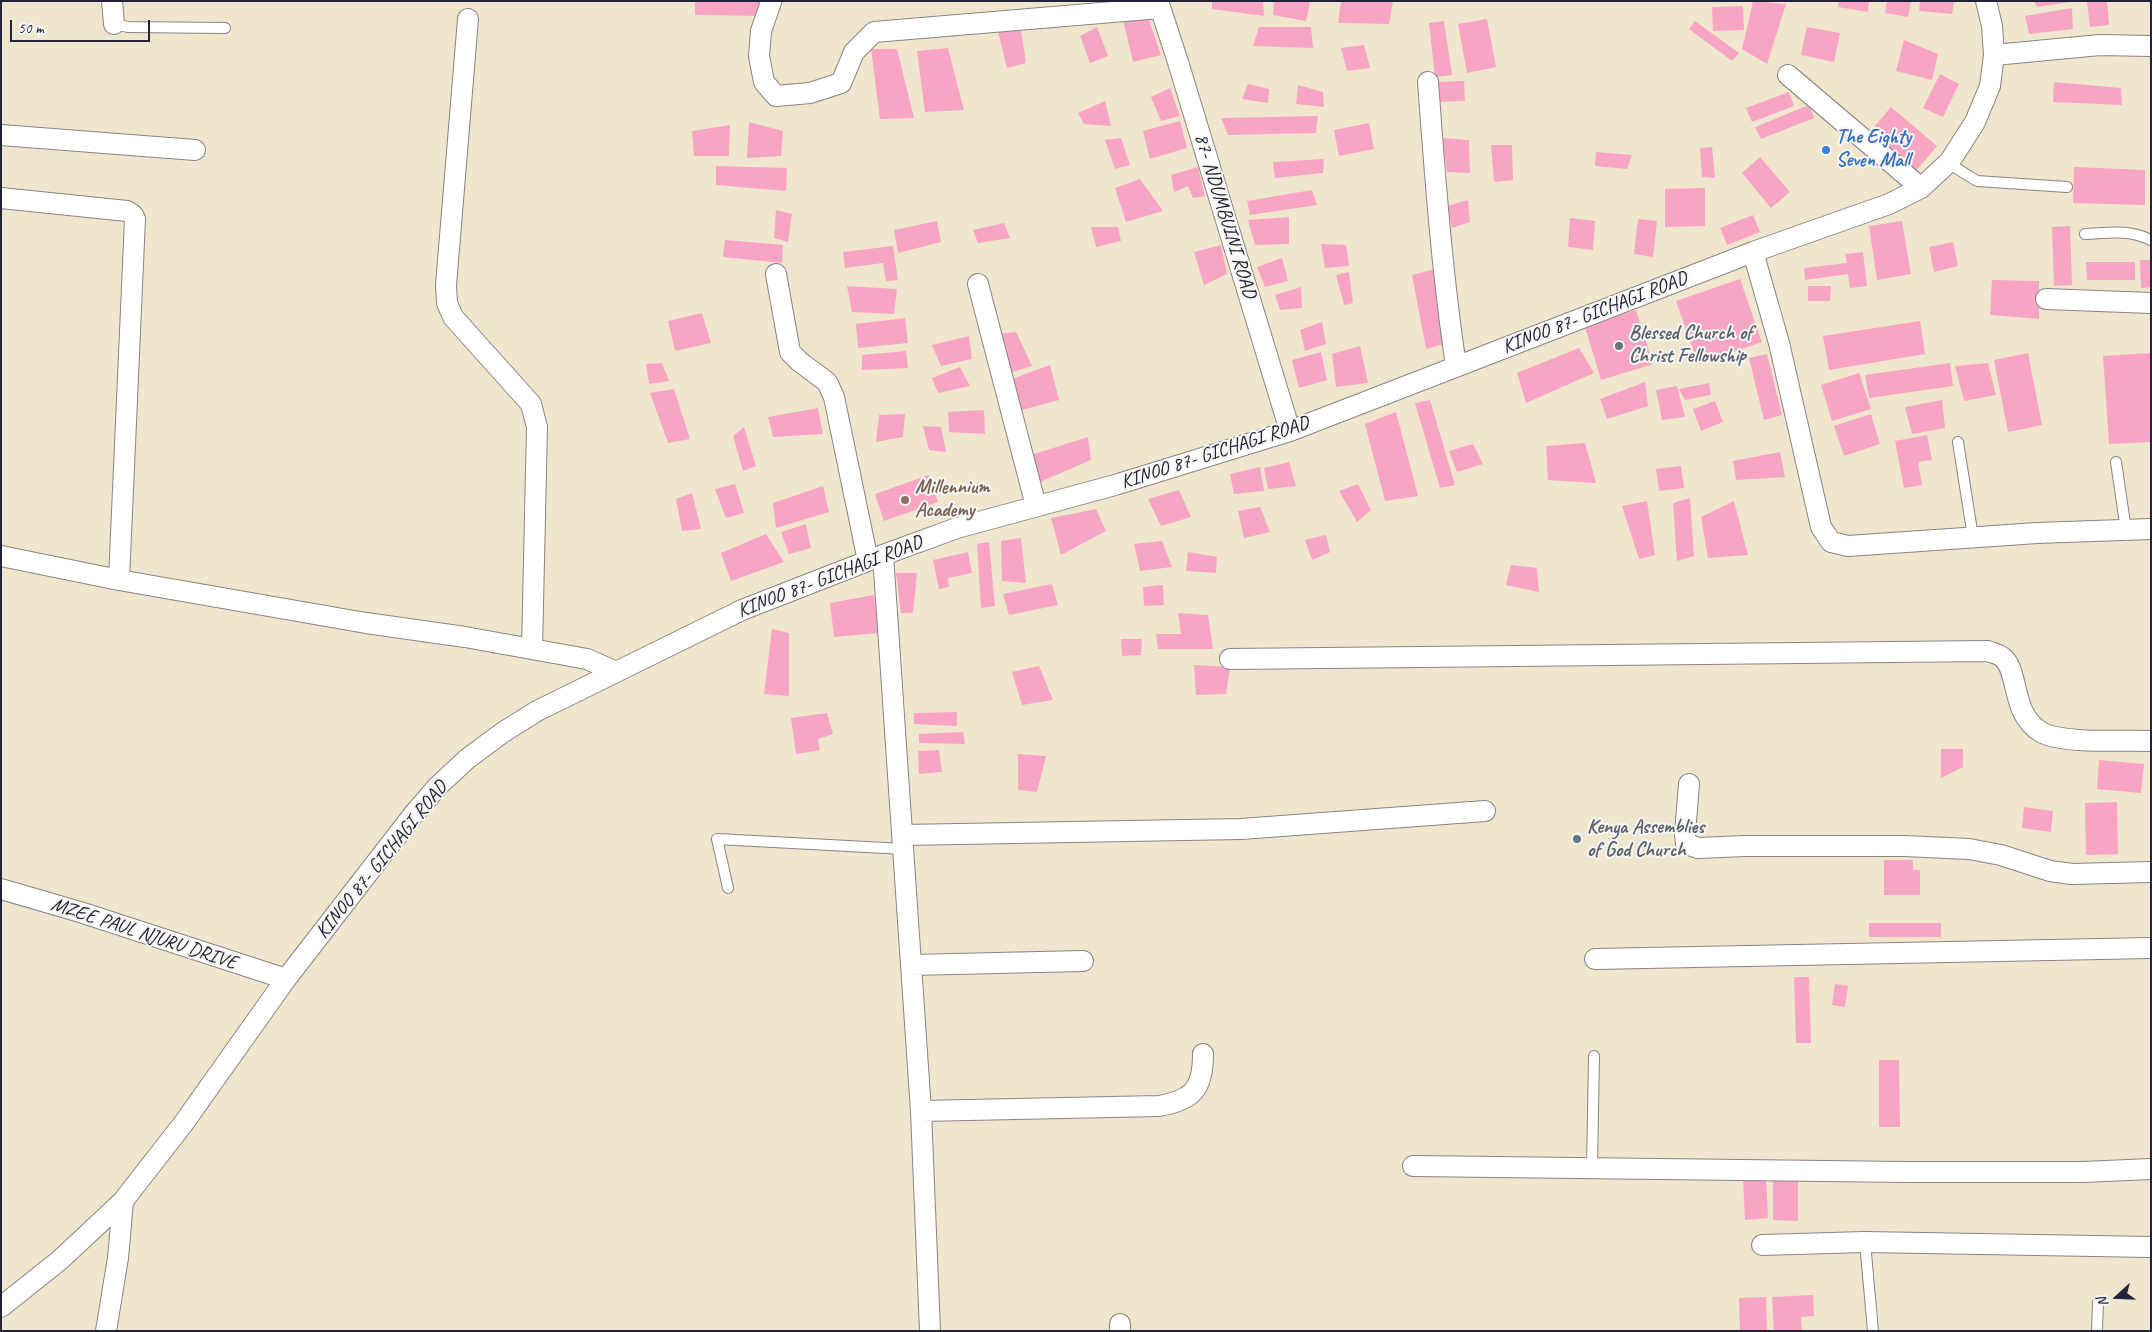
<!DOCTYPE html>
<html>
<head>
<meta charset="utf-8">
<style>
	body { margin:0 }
	#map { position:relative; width:2152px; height:1332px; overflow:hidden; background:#f0e6cd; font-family:Caveat,sans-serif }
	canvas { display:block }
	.frame { position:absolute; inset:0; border:2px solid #22223b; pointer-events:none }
	.north { position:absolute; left:2092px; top:1272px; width:50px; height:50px; -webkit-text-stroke:4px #f6f6f2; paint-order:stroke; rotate:250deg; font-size:14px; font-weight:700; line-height:20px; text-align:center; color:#22223b }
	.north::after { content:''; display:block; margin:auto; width:18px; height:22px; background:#22223b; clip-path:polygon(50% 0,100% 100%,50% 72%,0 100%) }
	.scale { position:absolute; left:10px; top:20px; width:140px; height:22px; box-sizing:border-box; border:2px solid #22223b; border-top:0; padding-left:6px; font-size:15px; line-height:18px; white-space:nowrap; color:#22223b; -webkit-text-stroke:4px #f6f6f2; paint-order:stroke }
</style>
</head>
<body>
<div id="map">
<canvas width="2152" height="1332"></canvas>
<div class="frame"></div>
<div class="north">N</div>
<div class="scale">50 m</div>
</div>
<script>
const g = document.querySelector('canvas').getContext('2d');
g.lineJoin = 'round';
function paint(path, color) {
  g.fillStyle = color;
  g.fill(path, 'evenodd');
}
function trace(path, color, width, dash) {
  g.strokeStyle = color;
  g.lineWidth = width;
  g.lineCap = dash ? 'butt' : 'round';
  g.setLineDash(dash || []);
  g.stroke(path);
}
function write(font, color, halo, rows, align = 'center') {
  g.font = font + ' Caveat,sans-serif';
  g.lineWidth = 4;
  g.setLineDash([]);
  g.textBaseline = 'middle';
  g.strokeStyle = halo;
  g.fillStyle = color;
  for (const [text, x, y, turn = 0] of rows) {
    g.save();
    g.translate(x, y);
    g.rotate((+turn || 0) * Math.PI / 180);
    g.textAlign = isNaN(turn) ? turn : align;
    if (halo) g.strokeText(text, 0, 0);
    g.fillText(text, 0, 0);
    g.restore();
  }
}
paint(new Path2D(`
	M695 1H761V16L695 15Z
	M1212 1H1263L1264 16 1212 9Z
	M1341 1H1393L1389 24 1338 23Z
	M1753 1 1786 4 1767 64 1742 49Z
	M1839 1H1869L1868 12 1838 7Z
	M1887 1H1911L1908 17 1885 13Z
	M1920 1H1954L1952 14 1919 11Z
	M2034 1H2070V2L2037 7Z
	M2087 1H2107L2109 25 2090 27Z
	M1274 2H1310L1306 21 1273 15Z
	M1743 6 1744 30 1713 31 1712 7Z
	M2072 8 2073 29 2029 34 2025 16Z
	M1148 17 1161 55 1133 62 1123 20Z
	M1487 19 1496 67 1467 73 1458 24Z
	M1444 21 1452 75 1435 77 1429 23Z
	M1695 21 1739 53 1732 61 1689 29Z
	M1020 23 1026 63 1007 68 997 27Z
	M1097 27 1108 56 1090 63 1080 36Z
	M1259 27H1311L1313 48 1253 46Z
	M1807 27 1840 33 1834 62 1801 55Z
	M1904 40 1938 54 1932 80 1896 71Z
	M1364 45 1370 68 1347 71 1341 48Z
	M948 48 964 110 925 112 917 51Z
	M871 49H897L914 118 880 119Z
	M1940 74 1959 84 1943 117 1923 108Z
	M1464 81 1465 101 1437 102V82Z
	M2054 82 2121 88 2122 105 2053 102Z
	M1248 84 1269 89 1268 103 1242 99Z
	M1298 85 1323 92 1324 107 1296 104Z
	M1170 88 1180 116 1161 121 1151 97Z
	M1789 92 1794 106 1752 122 1746 108Z
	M1105 101 1111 126 1084 124 1078 113Z
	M1809 105 1814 118 1761 139 1755 127Z
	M1891 107 1937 146 1915 172 1869 133Z
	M1318 116 1316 133 1228 135 1221 118Z
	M1180 121 1187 148 1150 159 1143 131Z
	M749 122 783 131 781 156 747 158Z
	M1369 123 1374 149 1339 156 1334 130Z
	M730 125 729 156H694L692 131Z
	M1121 138 1130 165 1115 169 1105 140Z
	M1442 138 1469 140 1470 173 1447 172Z
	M1491 145H1512L1513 180 1494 182Z
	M1712 147 1715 178 1702 177 1700 148Z
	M1596 152 1632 155 1627 169 1595 166Z
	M1760 157 1790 192 1771 208 1742 173Z
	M1324 159 1323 173 1275 178 1273 162Z
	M716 166 787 168 786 191 716 185Z
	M1198 167 1205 196 1193 198 1188 186 1174 192 1171 175Z
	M2074 167 2145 170V205L2073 203Z
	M1140 179 1163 211 1126 222 1115 188Z
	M1705 188V226L1665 227V189Z
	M1312 190 1317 205 1250 215 1247 201Z
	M1468 200 1470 222 1452 228 1447 206Z
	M776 210 792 214 788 242 774 238Z
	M1753 215 1760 232 1727 245 1720 228Z
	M1289 217V244L1255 245 1248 220Z
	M1570 218 1595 221 1593 250 1568 247Z
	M1638 219 1657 221 1653 257 1634 254Z
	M937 221 941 242 898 253 894 230Z
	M1902 221 1911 274 1877 280 1869 226Z
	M1004 223 1010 238 978 243 973 230Z
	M2070 226 2072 285 2054 286 2052 227Z
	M1091 227H1118L1121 241 1096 247Z
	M725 240 783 245 782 263 723 257Z
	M1953 242 1958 266 1934 272 1929 247Z
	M1321 244 1346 245 1349 266 1325 268Z
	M1221 245 1227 274 1204 285 1194 252Z
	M893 246 898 280 886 281 883 263 845 268 843 252Z
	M1863 252 1867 286 1850 288 1848 274 1805 280 1804 268 1847 263 1845 254Z
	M1282 258 1288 281 1265 287 1257 267Z
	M2140 260H2151V287L2141 288Z
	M2086 262H2135V280H2087Z
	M1435 269 1444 344 1426 349 1412 275Z
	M1349 272 1353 303 1344 305 1336 275Z
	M1740 279 1762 342 1698 364 1676 301Z
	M1992 280 2039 281V319L1990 315Z
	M847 286 897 289 894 314 852 312Z
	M1808 286H1831L1830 301H1808Z
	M1301 287 1302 308 1280 310 1275 295Z
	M1636 310 1653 364 1601 380 1585 327Z
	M702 313 711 343 675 351 668 321Z
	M905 318 908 343 858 348 856 324Z
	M1920 321 1925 354 1829 370 1823 336Z
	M1322 322 1326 344 1305 351 1300 330Z
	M1016 332 1032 366 1009 373 997 334Z
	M969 336 972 359 941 366 932 345Z
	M1360 346 1368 383 1336 387 1332 354Z
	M1579 348 1594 373 1526 403 1517 373Z
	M906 351 908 368 862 370V355Z
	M1321 352 1327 380 1299 388 1292 360Z
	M2028 353 2042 425 2008 432 1994 360Z
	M2151 353V442L2109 444 2103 356Z
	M1767 354 1782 415 1764 420 1749 358Z
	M662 363 669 381 649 384 646 364Z
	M1950 363 1953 386 1869 398 1865 375Z
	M1988 363 1996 395 1964 401 1955 366Z
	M1050 365 1059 400 1022 410 1012 379Z
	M960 367 970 386 938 393 932 378Z
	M1859 373 1871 409 1832 421 1821 385Z
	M1645 382 1648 406 1607 419 1600 399Z
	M1709 383 1711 395 1685 400 1679 389Z
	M1677 386 1685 417 1662 420 1656 390Z
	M674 389 690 439 668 443 650 393Z
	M1430 400 1455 485 1440 488 1415 403Z
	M1942 400 1945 428 1912 434 1905 407Z
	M1715 401 1723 422 1701 431 1693 409Z
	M818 408 823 434 773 437 768 417Z
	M984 410 985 434 949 432 948 412Z
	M1396 412 1418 496 1385 501 1365 424Z
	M905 414 903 437 876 442 879 415Z
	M1871 414 1880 444 1844 456 1834 426Z
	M923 426 941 427 946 452 929 450Z
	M744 427 756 466 743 471 733 436Z
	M1927 435 1932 460 1918 462 1922 485 1904 488 1895 441Z
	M1088 437 1091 460 1040 482 1031 455Z
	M1585 443 1596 483 1548 480 1546 446Z
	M1473 444 1483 464 1457 472 1449 451Z
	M1780 452 1785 477 1736 480 1733 461Z
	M1289 462 1296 486 1268 489 1264 468Z
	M1681 466 1684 488 1659 491 1656 469Z
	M1260 467 1264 491 1234 494 1230 474Z
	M929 475 938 502 884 521 875 494Z
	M735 484 744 513 726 518 715 489Z
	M1358 484 1371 510 1357 522 1339 491Z
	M823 486 829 512 776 528 773 503Z
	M1179 490 1191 517 1161 526 1148 499Z
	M692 493 701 529 682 531 676 499Z
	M1690 498 1694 556 1677 561 1673 503Z
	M1647 501 1655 555 1639 559 1622 506Z
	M1734 501 1748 555 1708 558 1701 517Z
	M1260 507 1270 532 1244 538 1238 511Z
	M1096 509 1106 531 1061 555 1051 518Z
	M806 524 811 548 789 554 781 532Z
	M766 534 784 562 731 581 721 553Z
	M1326 535 1330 552 1312 560 1305 540Z
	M1021 538 1026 583 1002 581 1001 541Z
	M1162 541 1172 567 1140 571 1134 544Z
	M989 542 995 606 981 608 977 544Z
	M968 552 972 573 948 578 949 587 939 589 933 560Z
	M1188 552 1217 557 1216 573 1186 571Z
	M1511 565 1537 568 1539 592 1506 585Z
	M896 573H917L913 613H901Z
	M1052 584 1058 605 1009 615 1003 594Z
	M1163 585 1164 605 1144 606 1143 587Z
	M874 595 879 633 834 637 830 603Z
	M1178 613 1208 615 1213 649H1158L1156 634H1181Z
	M772 629 789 633V696L764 694Z
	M1121 639H1142L1141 655 1122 656Z
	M1194 665 1230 667 1226 694 1196 695Z
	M1039 666 1053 700 1022 705 1012 672Z
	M957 712V726L914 724V713Z
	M827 713 833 734 818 739 820 750 796 754 791 718Z
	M963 732 965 744 919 743V734Z
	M1941 749H1963V767L1941 778Z
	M939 750 942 772 919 774 918 751Z
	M1018 754 1046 756 1037 792 1018 790Z
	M2099 760 2144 764 2141 793 2097 789Z
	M2117 802 2118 854 2086 855 2085 803Z
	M2024 807 2053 811 2051 832 2022 828Z
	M1884 860H1913V870H1920V895H1884Z
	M1869 923H1941V937H1869Z
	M1794 977H1809L1811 1043H1796Z
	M1835 984 1848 986 1845 1007 1832 1005Z
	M1879 1060H1899L1900 1127H1879Z
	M1766 1178 1768 1218 1745 1220 1743 1179Z
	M1773 1179H1798V1221L1773 1220Z
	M1813 1295 1814 1316 1801 1317 1802 1331H1774L1772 1297Z
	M1766 1297 1767 1331H1740L1739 1298Z`), '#f8a5c5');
const service = new Path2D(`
	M114 24 128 27 225 28
	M1948 163 1977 181 2067 187
	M2085 234C2110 233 2128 229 2151 240
	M1958 442 1973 537
	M2116 462 2126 530
	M728 888 717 839 904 849
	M1592 1168 1594 1056
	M1865 1242 1873 1331
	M2097 1331 2098 1302`);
const minor = new Path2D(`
	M112 1 114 24
	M1158 1 1178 62 1290 431
	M771 2 761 31 759 56 764 82 776 96 810 93 841 83 854 52 874 32 1160 8
	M468 19 446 285 447 303 453 317 531 404 537 427 532 649
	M1994 55 2100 45 2151 46
	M1788 75 1921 188
	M1428 82C1435 177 1442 272 1456 366
	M1 135 195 150
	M1 198 127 211 133 215 135 219 119 580
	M1753 252 1779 343 1821 527 1831 542 1848 546 2037 533 2151 529
	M776 274 790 352 800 362 827 382 834 397 868 561
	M978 284 1036 506
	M2046 299 2151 303
	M883 555 921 1111 930 1331
	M1 556 119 580 366 623 465 637 587 659 616 672
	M1230 659 1988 651C1992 653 1999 654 2002 657 2020 670 2010 714 2041 732 2061 744 2125 740 2151 741
	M1689 784 1685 834 1686 844 1698 848 1745 846H1904L1969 849 2001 855 2050 871 2072 874 2151 872
	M903 835 1241 829 1485 811
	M1 889 80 912 286 979
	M1595 959 2151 948
	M911 965 1083 961
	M921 1111 1159 1106C1193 1100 1203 1089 1203 1054
	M1413 1166 1906 1172H2083L2151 1169
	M1762 1245 1865 1242 2151 1247
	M1 1307 60 1260 123 1201 183 1124 286 979 413 815 438 786 467 759 502 733 537 711 742 610 883 555 957 528 1115 485 1290 431 1753 252 1889 204 1921 188 1950 161 1975 122 1990 86 1994 55 1992 26 1986 1
	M1120 1324V1331
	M106 1331 118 1258 123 1201`);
trace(service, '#898484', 12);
trace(minor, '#898484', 22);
trace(service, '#fff', 10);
trace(minor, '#fff', 20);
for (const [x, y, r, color] of [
	[1826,150,5,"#3f7fe0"],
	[1619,346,5,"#6b7280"],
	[905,500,5,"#8d6e63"],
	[1577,839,5,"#6b7280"]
]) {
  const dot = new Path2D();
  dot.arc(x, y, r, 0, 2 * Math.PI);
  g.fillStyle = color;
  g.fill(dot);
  trace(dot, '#f6f6f2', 2);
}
write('bold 20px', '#366cbe', '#f6f6f2', [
	["The Eighty",1836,138],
	["Seven Mall",1836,161]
], 'left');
write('20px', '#22223b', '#f6f6f2', [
	["87- NDUMBUINI ROAD",1225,216,73],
	["KINOO 87- GICHAGI ROAD",1595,313,-21],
	["KINOO 87- GICHAGI ROAD",1215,453,-18],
	["KINOO 87- GICHAGI ROAD",830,577,-21],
	["KINOO 87- GICHAGI ROAD",382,860,-51],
	["MZEE PAUL NJURU DRIVE",144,934,18]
]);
write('bold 20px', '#5b616d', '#f6f6f2', [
	["Blessed Church of",1629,334],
	["Christ Fellowship",1629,357],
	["Kenya Assemblies",1587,828],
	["of God Church",1587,851]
], 'left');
write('bold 20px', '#785e54', '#f6f6f2', [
	["Millennium",915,488],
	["Academy",915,511]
], 'left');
</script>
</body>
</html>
